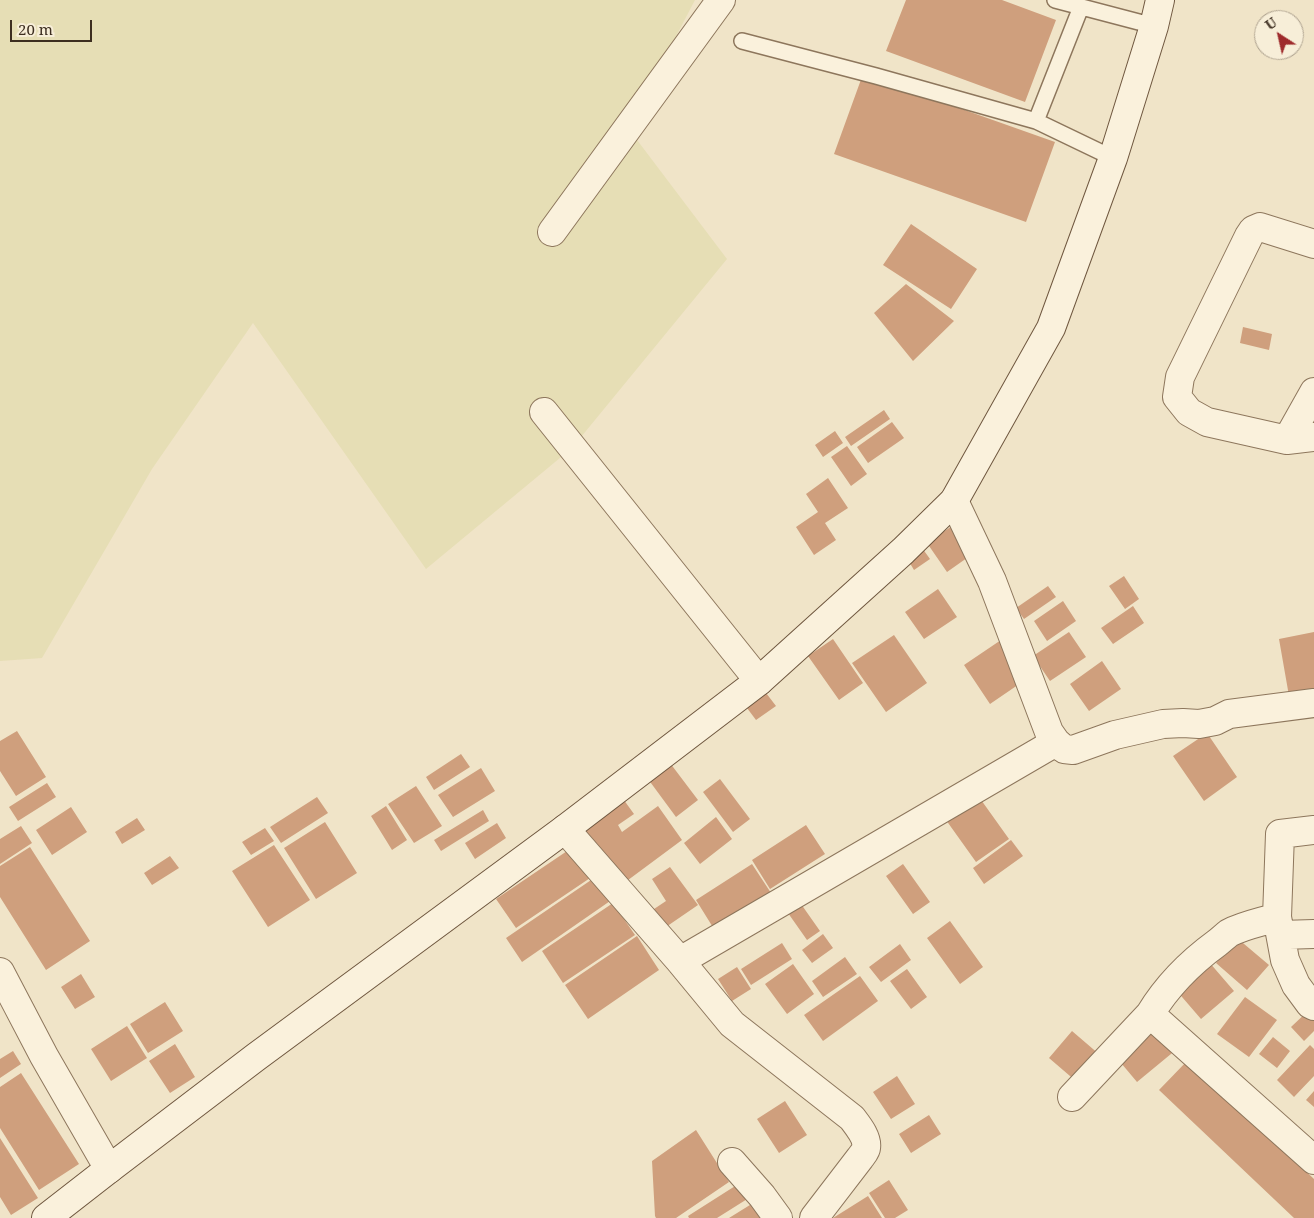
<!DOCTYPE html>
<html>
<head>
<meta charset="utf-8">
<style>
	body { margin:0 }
	#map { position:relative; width:1314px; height:1218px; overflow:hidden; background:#f0e4c8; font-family:"Noto Serif",serif }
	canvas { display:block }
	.north { position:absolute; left:1254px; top:10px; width:50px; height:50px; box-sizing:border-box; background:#f7eed8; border:1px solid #ada18e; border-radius:50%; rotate:325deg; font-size:14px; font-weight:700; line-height:20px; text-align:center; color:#3d2e20 }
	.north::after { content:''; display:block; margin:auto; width:18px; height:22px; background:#9e2a2b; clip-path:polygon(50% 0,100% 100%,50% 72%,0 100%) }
	.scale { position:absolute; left:10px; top:20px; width:82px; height:22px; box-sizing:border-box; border:2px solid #3d2e20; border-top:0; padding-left:6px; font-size:15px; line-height:18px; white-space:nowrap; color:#3d2e20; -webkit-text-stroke:4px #f7eed8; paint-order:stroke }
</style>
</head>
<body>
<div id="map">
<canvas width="1314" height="1218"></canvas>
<div class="north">U</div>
<div class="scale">20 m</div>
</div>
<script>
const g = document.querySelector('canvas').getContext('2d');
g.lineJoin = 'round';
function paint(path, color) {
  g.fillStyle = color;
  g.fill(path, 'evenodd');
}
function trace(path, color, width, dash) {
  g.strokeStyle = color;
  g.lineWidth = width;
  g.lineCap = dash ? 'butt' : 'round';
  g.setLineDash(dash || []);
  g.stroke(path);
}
paint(new Path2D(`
	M0 0H695L628 128 727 259 572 448 426 569 253 323 152 469 42 658 0 661Z`), '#e6deb5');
paint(new Path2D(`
	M906 0H1002L1056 20 1025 102 886 51Z
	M863 74 1055 142 1026 222 834 154Z
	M911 224 977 269 951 309 883 265Z
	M906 284 954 321 913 361 874 313Z
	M1243 327 1272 334 1269 350 1240 343Z
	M884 410 890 419 851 446 845 437Z
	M892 422 904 438 868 463 857 447Z
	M835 431 843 443 823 457 815 445Z
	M847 446 867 474 851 486 831 457Z
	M828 478 848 508 825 523 836 540 814 555 796 527 818 512 806 494Z
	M955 524 974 553 947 572 927 543Z
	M920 545 930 559 914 570 905 555Z
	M1124 576 1139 599 1125 609 1109 586Z
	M1048 586 1056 597 1024 619 1016 608Z
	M938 589 957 617 924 639 905 612Z
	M1063 601 1076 621 1047 641 1034 621Z
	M1133 606 1144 623 1113 644 1101 628Z
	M1069 632 1086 657 1050 681 1033 656Z
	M1314 632V691L1289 696 1279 639Z
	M894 635 927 683 886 712 852 663Z
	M833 639 863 683 839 700 808 656Z
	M1001 640 1028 678 990 704 964 665Z
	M1102 661 1121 689 1089 711 1070 684Z
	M763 689 776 706 756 720 744 704Z
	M17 731 46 777 16 796 0 771V741Z
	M1207 733 1237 777 1204 801 1173 756Z
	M461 754 470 767 434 790 426 777Z
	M670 763 698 800 676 817 648 779Z
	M481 768 495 791 453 817 438 795Z
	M720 779 750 819 733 832 703 792Z
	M47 783 56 797 18 821 9 807Z
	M416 786 442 826 414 843 388 804Z
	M621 796 634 814 618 825 622 832 658 806 682 840 620 886 577 828Z
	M317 797 328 813 281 843 270 827Z
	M979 797 1009 839 976 862 946 820Z
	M386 806 407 840 392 850 371 816Z
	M71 807 87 832 52 855 36 830Z
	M483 810 489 821 441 851 434 840Z
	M716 817 732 839 700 864 684 843Z
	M137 818 145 830 122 844 115 832Z
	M325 822 357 873 316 899 284 848Z
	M497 823 506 838 475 859 465 843Z
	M806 825 825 854 770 889 752 860Z
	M21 826 32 843 0 864V839Z
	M265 828 274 841 251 855 242 842Z
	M1011 840 1023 856 984 884 973 868Z
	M274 845 310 900 268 927 232 871Z
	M576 845 596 874 516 928 496 899Z
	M30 847 90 941 46 970 0 897V866Z
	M170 856 179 868 152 885 144 873Z
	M752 864 771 893 714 929 696 900Z
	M903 864 930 902 913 914 886 876Z
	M670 867 698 905 663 929 651 911 666 901 652 879Z
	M597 876 613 899 522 962 506 938Z
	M613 903 635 935 563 983 542 951Z
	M801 904 820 931 807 940 788 913Z
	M950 921 983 967 960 984 927 938Z
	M823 934 833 948 812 963 802 950Z
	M637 936 659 970 588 1019 565 985Z
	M1237 938 1269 965 1247 990 1216 963Z
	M782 943 792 959 751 985 741 969Z
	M900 944 911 960 881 982 869 967Z
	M845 957 857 974 823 997 812 981Z
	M1209 962 1234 991 1201 1019 1176 990Z
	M793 964 814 994 787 1014 765 984Z
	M737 967 751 989 732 1001 718 979Z
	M907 969 927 997 911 1009 890 981Z
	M81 974 95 997 75 1009 61 987Z
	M860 976 878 1001 823 1041 804 1015Z
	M1245 997 1277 1020 1249 1057 1217 1034Z
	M165 1002 183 1031 148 1053 130 1024Z
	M1309 1010 1314 1015V1031L1304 1041 1291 1027Z
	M1155 1024 1177 1049 1137 1082 1116 1057Z
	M127 1026 147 1058 111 1081 91 1049Z
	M1072 1031 1100 1055 1077 1082 1049 1058Z
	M1273 1037 1290 1051 1277 1068 1259 1054Z
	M175 1044 195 1077 170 1093 149 1061Z
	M1310 1045 1314 1049V1076L1294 1097 1277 1080Z
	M13 1051 21 1064 0 1078V1059Z
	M1188 1060 1314 1179V1218H1294L1159 1090Z
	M21 1073 79 1164 39 1190 0 1128V1087Z
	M897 1076 915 1104 891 1119 873 1092Z
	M1314 1091V1107L1306 1100Z
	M785 1101 807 1135 779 1153 757 1119Z
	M929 1115 941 1134 911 1153 899 1134Z
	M696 1130 729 1182 676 1218H656L655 1216 652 1161Z
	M0 1138 38 1198 11 1215 0 1197Z
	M889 1180 908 1210 895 1218H885L869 1193Z
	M743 1181 752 1196 717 1218H689L688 1216Z
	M868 1196 882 1218H833Z
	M758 1200 770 1218H729Z`), '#cf9f7d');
const lane = new Path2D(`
	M1055 0 1154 26
	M742 41 876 76 1036 121 1113 158
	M1036 121 1081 7`);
const street = new Path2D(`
	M552 232 721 0
	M1314 244 1260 227 1253 230 1249 236 1180 377 1177 397 1189 412 1207 422 1287 440 1314 437
	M544 412 759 681
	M1287 440 1314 392
	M954 501 992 581 1049 732 1056 742 1064 749 1073 750 1115 735 1163 724 1183 723 1199 724 1215 721 1229 714 1314 703
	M565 829 680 961 732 1024 852 1118C858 1126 868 1138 866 1148 866 1151 862 1155 860 1158L814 1218
	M1314 830 1280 834 1277 917 1285 960 1296 985 1310 1004 1314 1006
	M1277 917C1262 922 1244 925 1229 933 1225 936 1221 940 1217 943 1191 962 1167 986 1150 1014L1314 1160
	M1281 935 1314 934
	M680 961 1056 742
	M0 972 44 1056 109 1169
	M1072 1097 1150 1014
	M732 1162 762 1196 778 1218`);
const secondary = new Path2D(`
	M46 1218 109 1169 256 1057 565 829 759 681 903 551 954 501 1051 328 1113 158 1154 26 1160 0`);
trace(lane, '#8d765c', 18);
trace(street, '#8d765c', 30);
trace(secondary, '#6f573f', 30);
trace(lane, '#faf1dc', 15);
trace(street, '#faf1dc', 28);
trace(secondary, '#faf1dc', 28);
</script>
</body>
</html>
